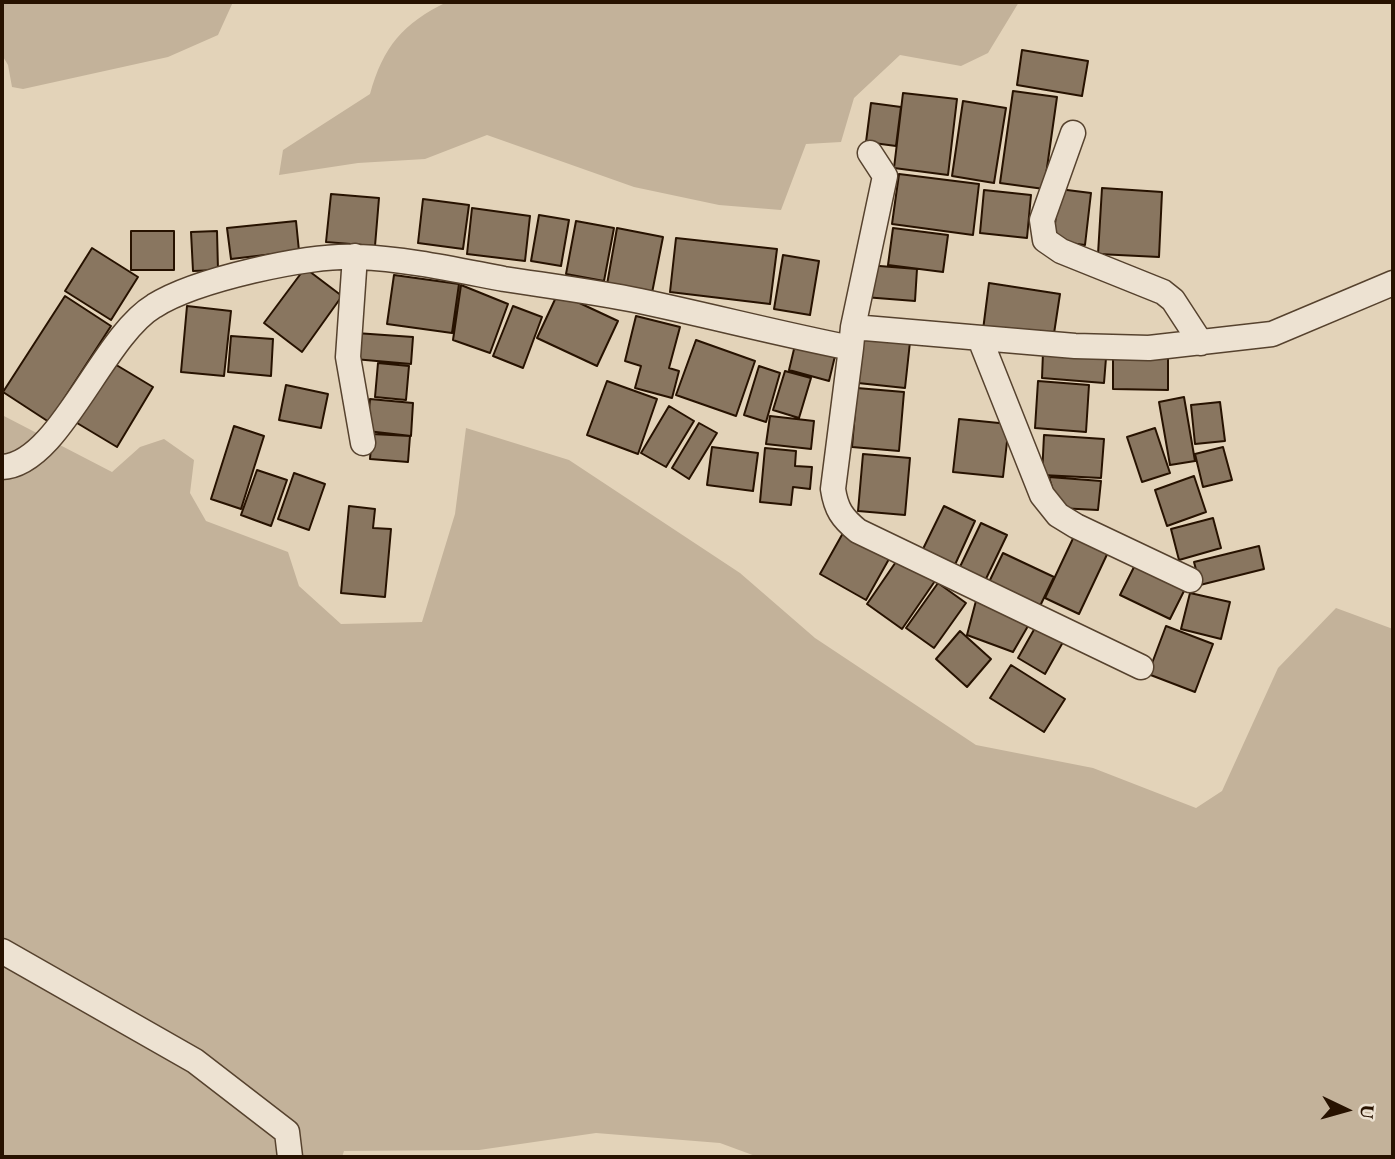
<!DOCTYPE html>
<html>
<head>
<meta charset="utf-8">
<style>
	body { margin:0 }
	#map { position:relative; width:1395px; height:1159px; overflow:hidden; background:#e3d3b9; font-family:"EB Garamond",serif }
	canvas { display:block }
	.frame { position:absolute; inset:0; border:4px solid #271200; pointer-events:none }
	.north { position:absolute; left:1311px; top:1075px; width:70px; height:70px; -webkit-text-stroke:5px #ede2d2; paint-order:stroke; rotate:95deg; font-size:19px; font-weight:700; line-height:28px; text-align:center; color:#271200 }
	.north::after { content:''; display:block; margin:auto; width:24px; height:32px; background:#271200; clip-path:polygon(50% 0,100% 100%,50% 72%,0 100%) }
</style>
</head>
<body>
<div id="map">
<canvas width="1395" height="1159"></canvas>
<div class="frame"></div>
<div class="north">U</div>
</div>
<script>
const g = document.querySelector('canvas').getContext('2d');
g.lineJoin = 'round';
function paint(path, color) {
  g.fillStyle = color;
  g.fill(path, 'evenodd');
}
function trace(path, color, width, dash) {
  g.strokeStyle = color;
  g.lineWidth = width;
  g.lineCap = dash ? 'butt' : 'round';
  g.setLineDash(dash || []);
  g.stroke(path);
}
paint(new Path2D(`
	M2 2H233L218 35 168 57 23 89 12 87 8 65 2 55Z
	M447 2H1019L988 53 961 66 900 55 854 98 841 142 806 144 781 210 719 205 634 187 487 135 425 159 358 163 279 175 283 150 370 94C383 47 403 23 447 2Z
	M2 415 112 472 140 447 164 439 194 460 190 493 206 521 288 552 299 586 341 624 422 622 455 514 466 428 569 460 740 573 815 638 976 745 1093 768 1196 808 1222 791 1278 668 1336 608 1393 629V1157H758L720 1143 596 1133 479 1150 344 1151 342 1157H2Z`), '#c3b29a');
const building = new Path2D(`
	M1022 50 1088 61 1082 96 1017 85Z
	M1013 91 1057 97 1044 189 1000 183Z
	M903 93 957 99 948 175 894 168Z
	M963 101 1006 108 994 183 952 176Z
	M871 103 901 107 896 146 866 142Z
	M899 174 979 184 973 235 892 224Z
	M1102 188 1162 192 1159 257 1098 254Z
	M1059 189 1091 193 1085 245 1053 241Z
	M984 190 1031 195 1027 238 980 233Z
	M331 194 379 198 375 246 326 242Z
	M423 199 469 205 463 249 418 243Z
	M472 208 530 216 525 261 467 254Z
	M539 215 569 220 561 266 531 261Z
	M296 221 299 251 231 259 227 228Z
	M576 221 614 228 604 281 566 274Z
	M617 228 663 237 651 298 606 290Z
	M893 228 948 235 943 272 888 265Z
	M131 231H174V270H131Z
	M217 231 218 270 193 271 191 232Z
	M676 238 777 249 770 304 670 292Z
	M92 248 138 277 111 320 65 291Z
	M783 255 819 261 810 315 774 309Z
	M867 265 917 269 915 301 864 297Z
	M305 268 342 296 302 352 264 323Z
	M394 275 459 284 452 333 387 324Z
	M989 283 1060 294 1053 340 983 330Z
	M461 285 508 304 490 353 453 340Z
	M558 293 618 321 597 366 537 338Z
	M65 296 111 326 49 422 3 392Z
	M187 306 231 311 224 376 181 372Z
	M513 306 542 317 523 368 493 356Z
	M636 316 680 327 669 368 679 371 672 398 635 388 641 366 625 361Z
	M356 333 413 337 411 364 354 359Z
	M231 336 273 339 271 376 228 372Z
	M863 338 910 342 905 388 858 383Z
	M696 340 755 361 736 416 676 395Z
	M795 345 835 356 829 381 789 370Z
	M1043 352 1106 358 1104 383 1042 378Z
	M1113 357 1168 358V390L1113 389Z
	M108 360 153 387 117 447 72 420Z
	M378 363 409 366 406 400 375 397Z
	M759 366 780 373 766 422 744 415Z
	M785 371 811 378 799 418 773 410Z
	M607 381 657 399 638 454 587 435Z
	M1038 381 1089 385 1086 432 1035 428Z
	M286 385 328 394 321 428 279 420Z
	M857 388 904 392 899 451 852 447Z
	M1184 397 1195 461 1170 465 1159 402Z
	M370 399 413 403 411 436 367 431Z
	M1220 402 1225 441 1195 444 1191 405Z
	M669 406 694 421 666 467 641 453Z
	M770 416 814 421 811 449 766 444Z
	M959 419 1009 424 1003 477 953 472Z
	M699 423 717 433 689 479 672 468Z
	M234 426 264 436 241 509 211 499Z
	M1155 428 1170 473 1142 482 1127 437Z
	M372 434 410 436 408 462 370 459Z
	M1044 435 1104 439 1101 478 1042 475Z
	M712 447 758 453 753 491 707 485Z
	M1223 447 1232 480 1203 487 1195 454Z
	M765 448 796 451 795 466 812 467 810 489 793 487 791 505 760 502Z
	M863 454 910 458 905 515 858 511Z
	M257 470 287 480 271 526 241 515Z
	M294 473 325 484 309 530 278 519Z
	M1194 476 1206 512 1167 526 1155 490Z
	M1049 477 1101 481 1098 510 1058 508Z
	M349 506 375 509 373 528 391 529 385 597 341 593Z
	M944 506 975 521 953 569 921 553Z
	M1213 518 1221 548 1179 560 1171 529Z
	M981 523 1007 535 983 585 957 573Z
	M1077 530 1111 546 1079 614 1045 598Z
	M843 533 889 559 866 600 820 574Z
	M1259 546 1264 569 1200 585 1194 562Z
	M1003 553 1054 577 1040 606 989 582Z
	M900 556 935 581 902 629 867 604Z
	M1135 565 1185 589 1170 619 1120 595Z
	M938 583 966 603 934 648 906 628Z
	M1190 593 1230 602 1221 639 1181 629Z
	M977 597 1028 626 1013 652 967 635Z
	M1040 619 1067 635 1045 674 1018 658Z
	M1166 626 1213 644 1195 692 1148 674Z
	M960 631 991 659 967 687 936 659Z
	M1011 665 1065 699 1044 732 990 698Z`);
paint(building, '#897660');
trace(building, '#271200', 2);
const minor = new Path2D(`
	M1073 133 1042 220 1045 240 1061 251 1163 292 1173 300 1201 343
	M355 256 348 357 363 443
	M853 327 885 176 870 153
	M980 339 1042 495 1058 515 1076 526 1190 580
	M851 348 833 489C836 509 842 518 858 531L1141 667
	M2 467C59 465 102 337 154 306 195 280 309 254 358 257 407 259 456 270 504 279 549 286 595 292 640 301 711 316 780 334 851 348L853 327 1075 346 1149 348 1272 334 1393 283
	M2 951 195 1061 287 1132 290 1157`);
trace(minor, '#56422e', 27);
trace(minor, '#ede2d2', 24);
</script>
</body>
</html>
